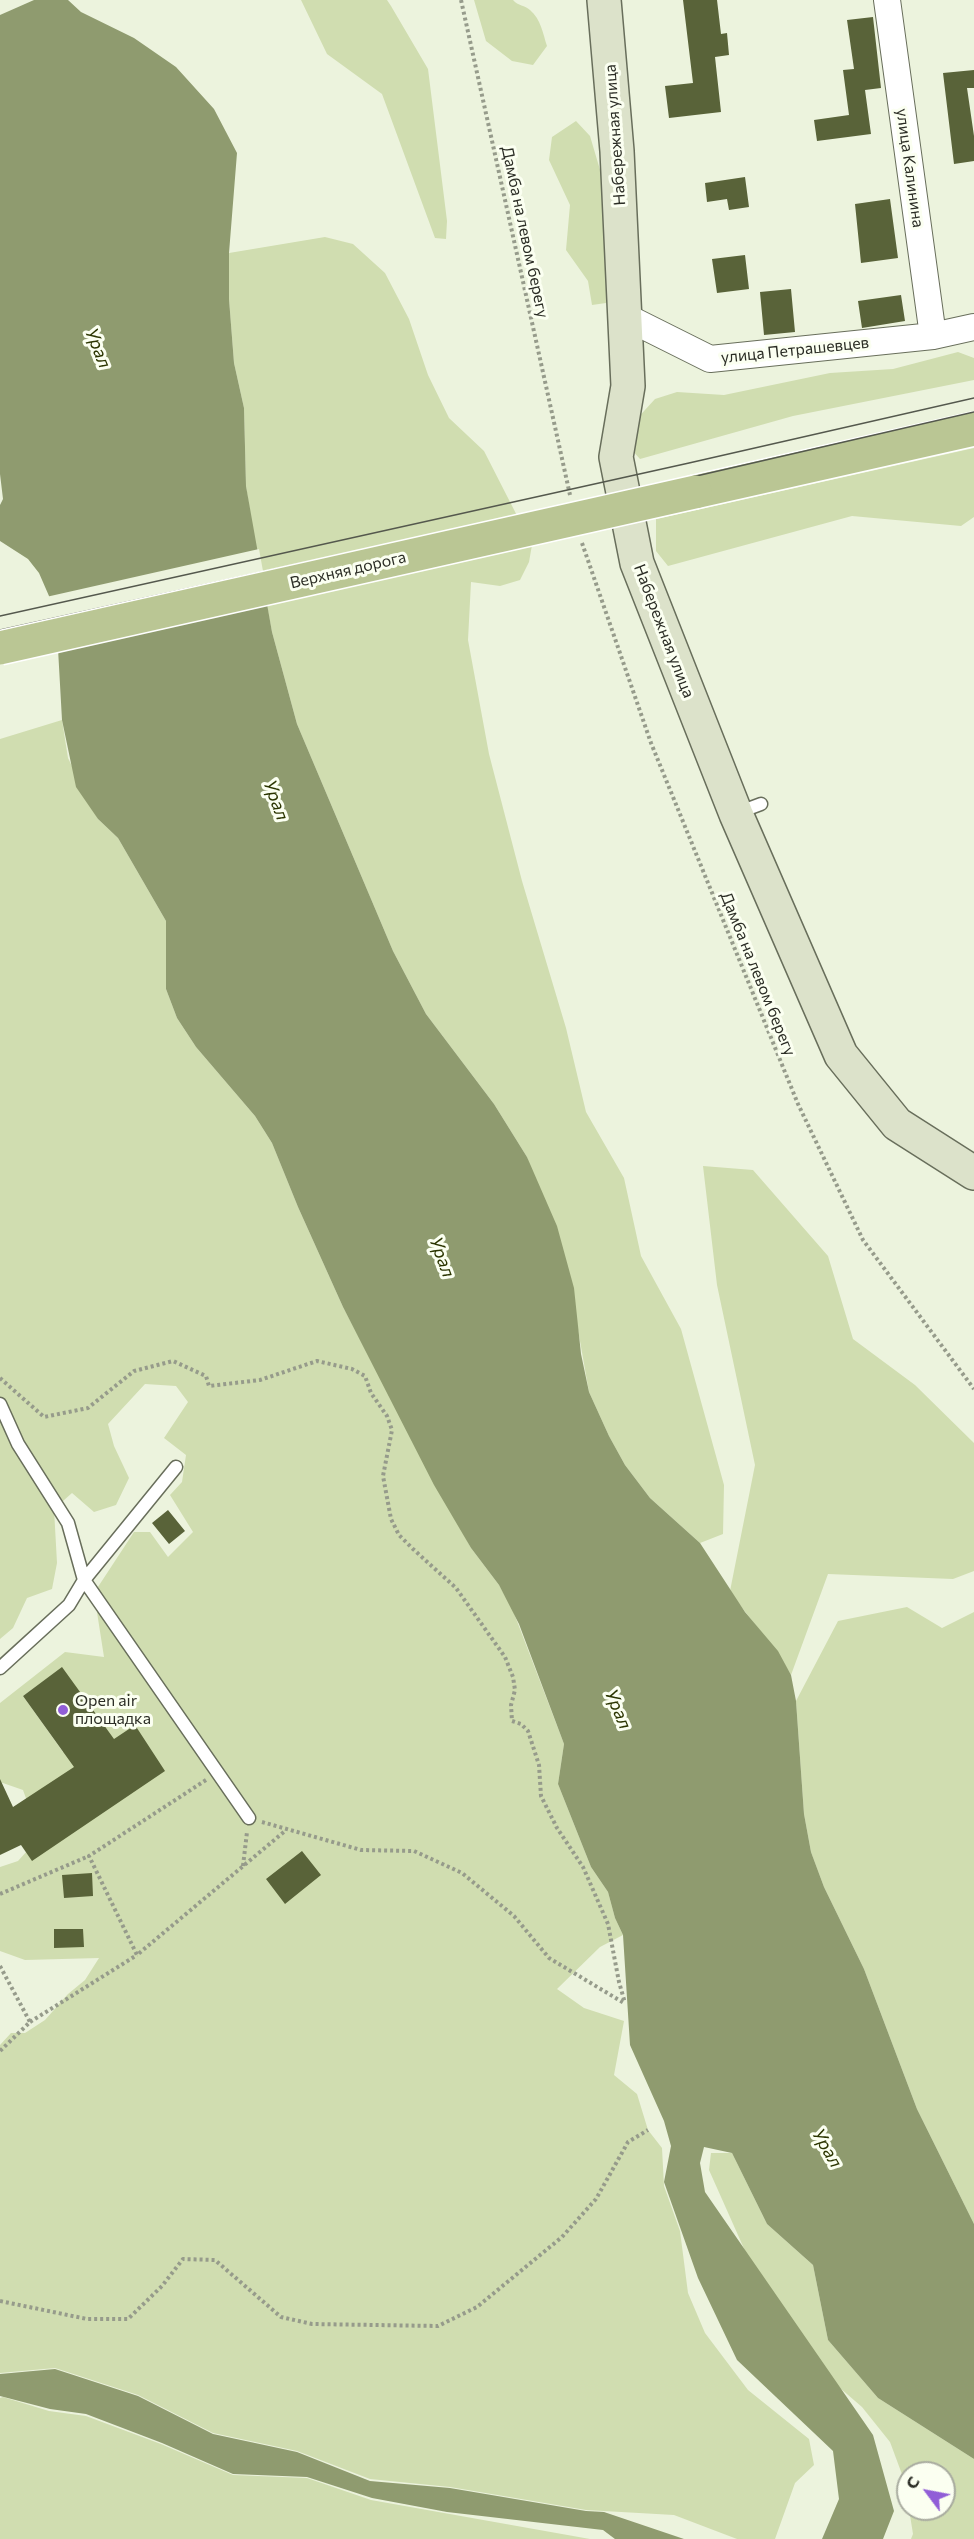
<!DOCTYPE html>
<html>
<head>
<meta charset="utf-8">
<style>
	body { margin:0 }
	#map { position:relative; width:974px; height:2539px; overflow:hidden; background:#ecf3dd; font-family:Commissioner,sans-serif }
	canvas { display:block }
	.north { position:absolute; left:896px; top:2461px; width:60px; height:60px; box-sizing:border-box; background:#fbfff1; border:2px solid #a8ab9f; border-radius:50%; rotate:302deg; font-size:16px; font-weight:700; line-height:24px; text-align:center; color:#2b2d25 }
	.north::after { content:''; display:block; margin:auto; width:21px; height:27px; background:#915ed7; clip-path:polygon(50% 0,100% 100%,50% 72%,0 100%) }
</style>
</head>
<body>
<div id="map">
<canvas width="974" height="2539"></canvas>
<div class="north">С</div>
</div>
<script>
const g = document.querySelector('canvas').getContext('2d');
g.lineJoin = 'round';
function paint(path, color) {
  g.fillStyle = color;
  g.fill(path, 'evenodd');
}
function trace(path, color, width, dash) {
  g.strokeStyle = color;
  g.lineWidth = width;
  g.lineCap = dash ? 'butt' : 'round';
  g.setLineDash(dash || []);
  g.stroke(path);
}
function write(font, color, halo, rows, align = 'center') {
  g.font = font + ' Commissioner,sans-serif';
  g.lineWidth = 6;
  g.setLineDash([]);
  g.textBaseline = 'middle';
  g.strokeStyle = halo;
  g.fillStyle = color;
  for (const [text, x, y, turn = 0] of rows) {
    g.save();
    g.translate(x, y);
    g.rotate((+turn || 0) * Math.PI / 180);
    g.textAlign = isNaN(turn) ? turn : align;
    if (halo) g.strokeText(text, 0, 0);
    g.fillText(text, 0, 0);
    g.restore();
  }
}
paint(new Path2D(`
	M301 0H387L391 6 428 69 447 221 446 239 435 238 382 94 327 54Z
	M474 0H513C518 6 525 5 530 10 541 19 543 34 547 46L533 65 512 61 486 41Z
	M576 121 590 136 614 217 612 278 606 303 592 305 588 281 566 250 570 205 549 160 552 137Z
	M325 237 353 244 385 273 409 319 428 375 449 418 484 451 532 545 529 562 520 580 500 586 471 582 468 640 489 754 522 881 566 1028 586 1112 624 1178 641 1256 681 1329 724 1485 723 1534 700 1543 650 1498 625 1465 609 1436 589 1392 577 1324 527 1157 494 1104 426 1014 393 951 297 724 272 632 253 532 246 486 244 408 234 363 229 299V253Z
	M958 352 974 358V380L793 416 640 459 631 449 634 422 655 399 677 392 724 395 830 373 893 369Z
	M974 448V517L961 526 852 516 668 566 656 551V519Z
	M62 720 68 758 98 819 118 838 166 921V989L177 1018 196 1047 255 1116 272 1143 298 1207 343 1307 471 1548 499 1585 512 1608 564 1744 558 1784 591 1867 608 1892 615 1918 623 1935 600 1947 557 1989 584 2008 624 2021 614 2075 637 2094 648 2130 662 2148 664 2186 680 2231 688 2293 705 2333 748 2390 809 2439 814 2465 795 2483 775 2539H737L674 2515 586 2510 450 2487 370 2479 297 2451 213 2433 138 2395 55 2368 0 2373V2045L11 2033H25L45 2020 68 1994 85 1980 99 1958 25 1960 0 1951V1867L18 1861 37 1840 33 1818 23 1790 0 1782V1703L65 1652 104 1657 94 1593 134 1532H150L168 1557 193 1532 170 1495 182 1482 186 1455 164 1438 188 1402 176 1386 145 1384 108 1424 114 1446 129 1478 116 1505 94 1512 72 1493 54 1509 57 1563 52 1589 27 1598 13 1628 0 1639V739ZM62 1668 63 1752 23 1696Z
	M703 1166 753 1170 828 1256 853 1339 915 1385 974 1443V1571L953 1579 828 1574 791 1675C774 1645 750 1620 730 1591L755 1465 717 1285Z
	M907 1607 942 1628 974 1612V2224L917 2109 864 1969 824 1887 811 1852 804 1814 796 1701 838 1621Z
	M711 2153H732L767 2224 813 2265 828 2340 878 2398 974 2459V2539H911L913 2534 909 2509H944V2473H908V2500L906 2485 890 2442 862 2407 833 2382 750 2262 709 2170Z
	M3 2397 49 2411 86 2416 161 2444 233 2475 307 2478 371 2500 590 2539H0V2398Z`), '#d0ddb0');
paint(new Path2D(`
	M0 0H68L81 12 134 38 176 67 214 109 237 153 229 253V299L234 363 244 408 246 486 272 632 297 724 393 951 426 1014 494 1104 527 1157 557 1226 574 1288 581 1354 589 1392 609 1436 625 1465 650 1498 700 1543 745 1612 778 1651 791 1675 796 1701 804 1814 811 1852 824 1887 864 1969 917 2109 974 2224V2459L878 2398 828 2340 813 2265 767 2224 732 2153 704 2147 700 2163 705 2192 873 2435 894 2511 883 2539H822L839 2499 833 2451 737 2360 698 2278 664 2182 671 2146 664 2121 630 2045 623 1935 615 1918 608 1892 591 1867 558 1784 564 1744 519 1624 499 1585 471 1548 434 1485 343 1307 298 1207 272 1143 255 1116 196 1047 177 1018 166 989V921L118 838 98 819 76 787 62 720 57 631 49 596 39 573 28 559 0 541V505L3 499 0 474Z
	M55 2369 138 2396 213 2434 297 2452 370 2481 450 2488 586 2511 604 2512 684 2539H615L603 2530 447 2512 372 2498 307 2477 233 2474 162 2443 86 2414 50 2409 0 2396V2374Z`), '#8f9b6f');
paint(new Path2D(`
	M0 0H34L0 15Z
	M259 549 268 599 54 632 46 597Z`), '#ecf3dd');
paint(new Path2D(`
	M683 0H717L721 34 727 33 729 55 715 57 721 112 669 118 665 86 693 83Z
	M873 17 881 88 865 90 871 134 817 141 814 120 849 115 843 70 854 69 847 20Z
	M974 70V88H967L974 136V161L954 164 943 73Z
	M745 177 749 207 729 210 727 199 707 202 705 183Z
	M890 199 898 258 861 263 855 204Z
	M745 255 749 289 717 293 712 259Z
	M791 289 795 332 764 335 760 292Z
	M901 295 905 321 862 328 858 301Z
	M168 1510 185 1531 169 1544 152 1523Z
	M62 1667 114 1739 135 1725 165 1771 32 1861 21 1845 0 1855V1779L13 1807 74 1767 23 1696Z
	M302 1851 321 1875 285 1904 266 1879Z
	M92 1873 93 1896 64 1898 62 1875Z
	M54 1929H83L84 1947 54 1948Z`), '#596339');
const lane = new Path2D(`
	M737 813 761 804
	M0 1404 18 1444 68 1523 84 1580 249 1818
	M0 1668 69 1605 84 1580 176 1467`);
const street = new Path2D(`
	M887 0 933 336
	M626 317 710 359 933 336 974 327`);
const secondary = new Path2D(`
	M604 0 617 151 628 386 616 457 637 563 736 814 841 1055 897 1124 974 1173`);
const primary = new Path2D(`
	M695 492 974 429`);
trace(lane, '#686e5b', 15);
trace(street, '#686e5b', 28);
trace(secondary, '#686e5b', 36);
trace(primary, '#fff', 36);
trace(new Path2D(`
	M461 0 570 495
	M582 543 651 743 798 1104 863 1240 974 1389
	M0 1378 44 1417 88 1408 134 1371 173 1361 206 1376 209 1386 260 1380 317 1361 352 1369 365 1376 371 1393 387 1416 392 1430 383 1476 391 1519 399 1535 413 1549 456 1588 505 1657 513 1677 515 1690 511 1705 512 1721 521 1724 528 1731 539 1765 541 1796 557 1828 583 1867 608 1924 619 1982 625 2003
	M206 1780 89 1856 137 1955 285 1831
	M262 1822 361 1850 414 1851 462 1873 514 1916 549 1958 624 2003
	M243 1866 247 1832
	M0 1894 89 1856
	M0 1966 30 2022 0 2051
	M30 2022 137 1955
	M0 2301 87 2319H128L162 2286 183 2259 215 2260 281 2317 312 2324 438 2326 477 2307 562 2237 596 2199 628 2142 648 2130`), '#969b8b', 4, [3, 3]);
trace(lane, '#fff', 12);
trace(street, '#fff', 26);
trace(secondary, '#dce2ca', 33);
trace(primary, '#bac694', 33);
trace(new Path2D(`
	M0 616 689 463 974 398
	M0 630 692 477 974 412`), '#54584d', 1.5);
const primaryBridge = new Path2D(`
	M0 648 695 492`);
trace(primaryBridge, '#fff', 36, []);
trace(primaryBridge, '#bac694', 33);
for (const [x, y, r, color] of [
	[63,1710,6,"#915ed7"]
]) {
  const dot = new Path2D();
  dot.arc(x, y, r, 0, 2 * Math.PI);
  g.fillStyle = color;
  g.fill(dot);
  trace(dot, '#fbfff1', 2);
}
write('16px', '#2b2d25', '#fbfff1', [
	["Набережная улица",615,135,-94],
	["улица Калинина",910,168,82],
	["Дамба на левом берегу",525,232,78],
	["улица Петрашевцев",795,350,-6],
	["Верхняя дорога",348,570,-13],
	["Набережная улица",664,631,69],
	["Дамба на левом берегу",758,974,68]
]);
write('16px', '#2b2d25', '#fbfff1', [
	["Open air",75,1701],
	["площадка",75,1719]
], 'left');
write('italic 18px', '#2b3500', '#fbfff1', [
	["Урал",98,348,68],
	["Урал",276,800,70],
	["Урал",442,1257,70],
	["Урал",618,1709,67],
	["Урал",827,2148,60]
]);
</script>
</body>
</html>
